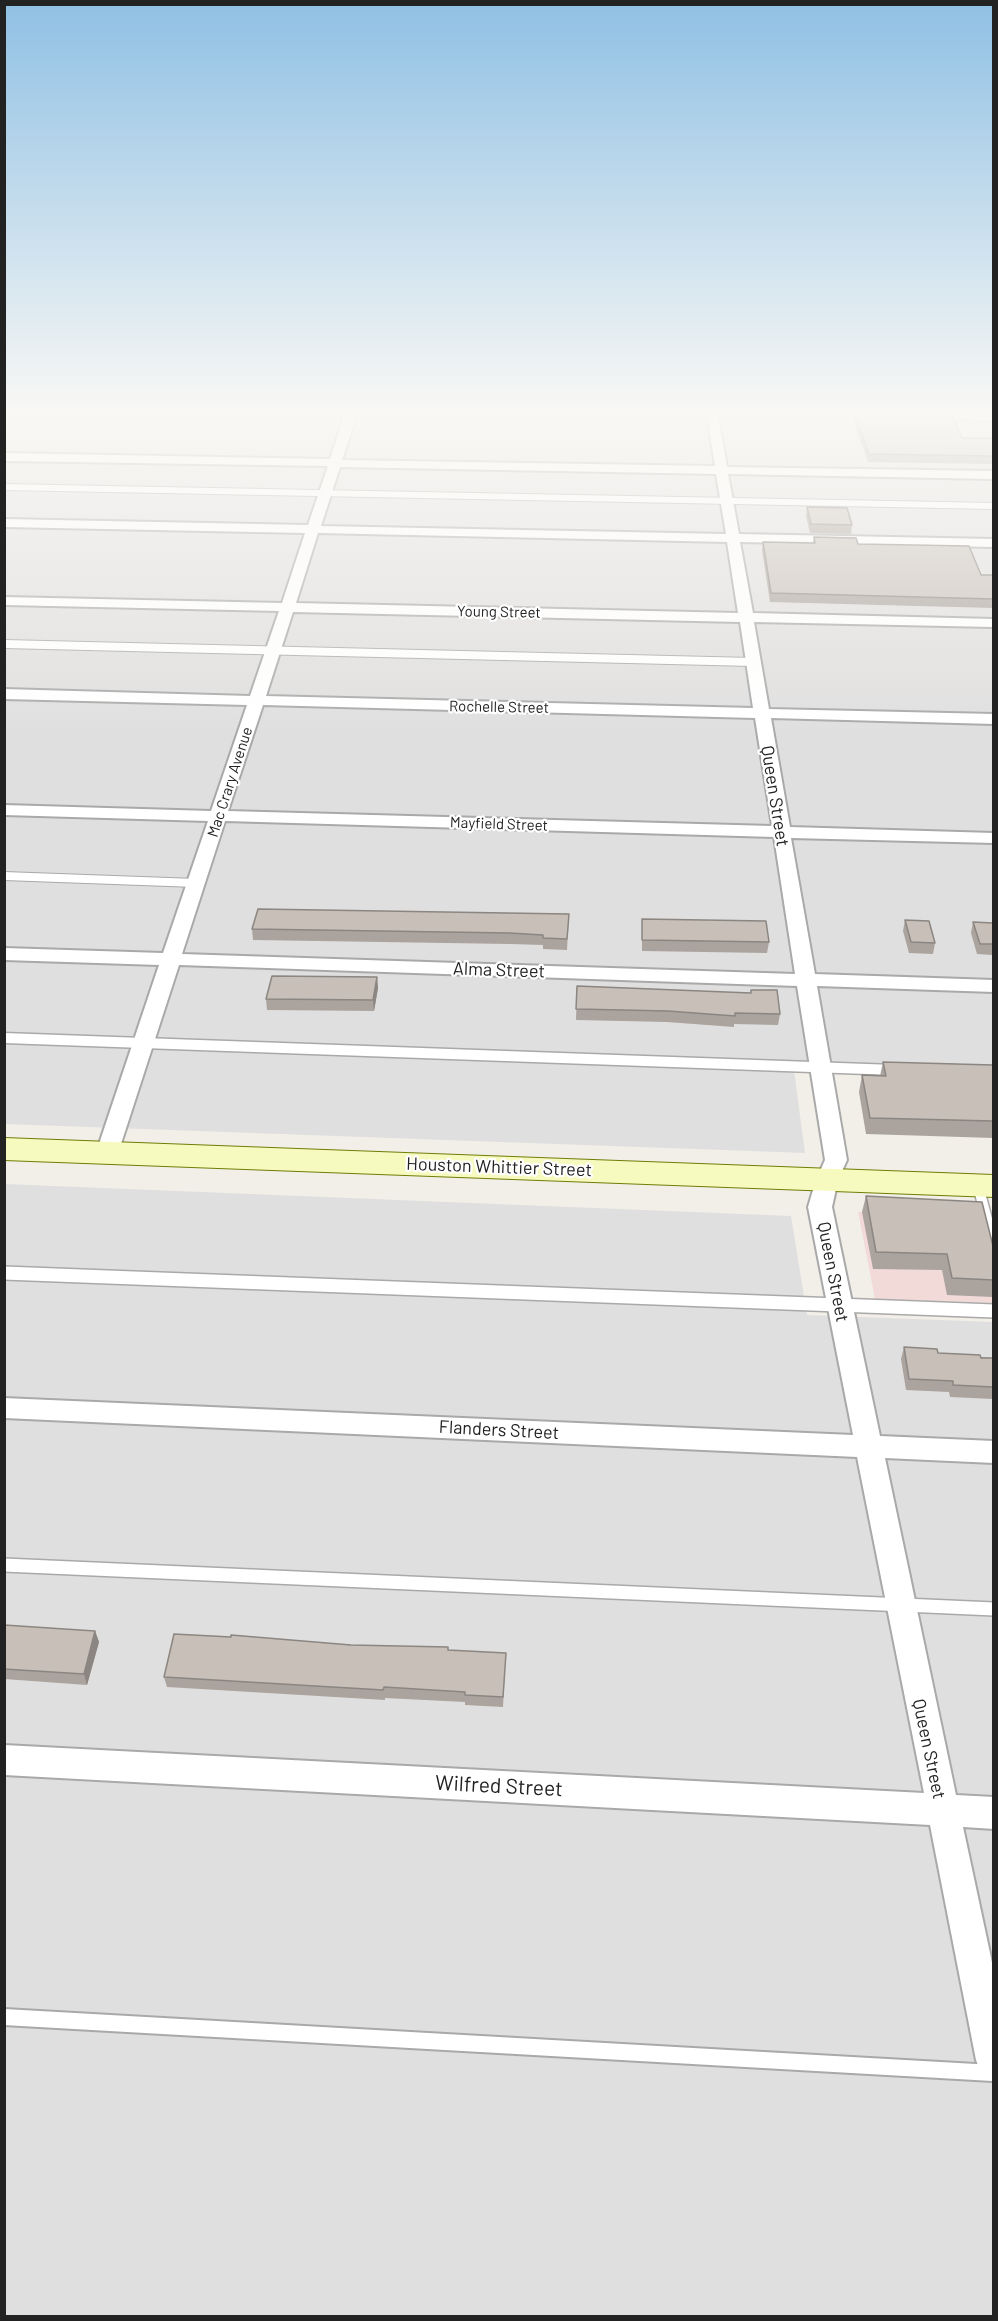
<!DOCTYPE html>
<html>
<head>
<meta charset="utf-8">
<style>
	body { margin:0 }
	#map { position:relative; width:998px; height:2321px; overflow:hidden; background:#f2efe9; font-family:Barlow,sans-serif }
	canvas { display:block }
	.frame { position:absolute; inset:0; border:6px solid #222; pointer-events:none }
</style>
</head>
<body>
<div id="map">
<canvas width="998" height="2321"></canvas>
<div class="frame"></div>
</div>
<script>
const g = document.querySelector('canvas').getContext('2d');
g.lineJoin = 'round';
function paint(path, color) {
  g.fillStyle = color;
  g.fill(path, 'evenodd');
}
function trace(path, color, width, dash) {
  g.strokeStyle = color;
  g.lineWidth = width;
  g.lineCap = dash ? 'butt' : 'round';
  g.setLineDash(dash || []);
  g.stroke(path);
}
function write(font, color, halo, rows, align = 'center') {
  g.font = font + ' Barlow,sans-serif';
  g.lineWidth = 4.5;
  g.setLineDash([]);
  g.textBaseline = 'middle';
  g.strokeStyle = halo;
  g.fillStyle = color;
  for (const [text, x, y, turn = 0] of rows) {
    g.save();
    g.translate(x, y);
    g.rotate((+turn || 0) * Math.PI / 180);
    g.textAlign = isNaN(turn) ? turn : align;
    if (halo) g.strokeText(text, 0, 0);
    g.fillText(text, 0, 0);
    g.restore();
  }
}
paint(new Path2D(`
	M5 411H849L852 419 993 422V1069L793 1063 805 1153 5 1124Z
	M5 1184 791 1216 807 1315 993 1322V2316H5Z`), '#e0dfdf');
paint(new Path2D(`
	M858 1212 993 1217V1303L875 1299Z`), '#f2dad9');
const laneFar4 = new Path2D(`
	M4 487 994 506`);
const laneFar3 = new Path2D(`
	M4 644 753 662
	M4 876 196 883`);
const laneFar2 = new Path2D(`
	M4 1038 895 1070
	M978 1186 994 1245`);
const laneFar1 = new Path2D(`
	M4 1273 994 1311
	M4 1565 994 1609`);
const lane = new Path2D(`
	M4 2017 993 2073`);
const street = new Path2D(`
	M346 411H358L342 460 715 466 707 415 660 414 655 411 994 414V420L718 415 727 467 994 471V479L728 474 739 534 994 539V547L740 542 753 613 994 619V627L754 622 769 709 994 714V724L771 718 790 827 994 833V843L791 838 815 974 994 980V992L817 986 847 1160 838 1180 832 1207 880 1436 994 1441V1463L885 1458 956 1795 994 1797V1829L963 1827 994 1972V2078L981 2073 976 2060 930 1825 4 1775V1745L924 1793 857 1457 4 1418V1398L853 1435 808 1207 816 1180 825 1160 797 986 179 965 118 1153 115 1158 107 1161 99 1158 96 1153 159 965 4 960V948L163 953 208 821 4 815V805L211 811 247 705 4 699V689L250 696 279 611 4 605V597L282 603 305 533 4 527V519L308 525 328 466 4 461V453L330 459ZM340 467 716 474 726 534 321 526ZM318 533 727 542 738 613 296 603ZM293 612 740 622 753 708 266 696ZM263 705 755 718 772 826 228 811ZM225 821 774 837 795 974 182 954Z`);
const secondary = new Path2D(`
	M4 1138 994 1175V1197L4 1160Z`);
trace(laneFar4, '#a9a9a9', 8);
trace(laneFar3, '#a9a9a9', 10);
trace(laneFar2, '#a9a9a9', 13);
trace(laneFar1, '#a9a9a9', 16);
trace(lane, '#a9a9a9', 20);
trace(street, '#a9a9a9', 4);
trace(secondary, '#707d05', 2);
trace(laneFar4, '#fff', 6);
trace(laneFar3, '#fff', 8);
trace(laneFar2, '#fff', 10);
trace(laneFar1, '#fff', 13);
trace(lane, '#fff', 16);
paint(street, '#fff');
paint(secondary, '#f7fabf');
paint(new Path2D(`
	M855 416 962 438H993V464L868 462 854 423Z
	M807 507 852 525 851 534 810 533 806 516Z
	M814 537 858 544 981 575H993V608L770 602 762 550 763 542 813 543Z
	M569 914 567 950 543 949V945L510 944 253 940 252 929Z
	M642 919 769 942 767 953 642 951Z
	M905 920 935 943 933 954 909 953 903 931Z
	M973 922 993 923V955L977 954 971 933Z
	M377 977 378 988 374 1011 267 1010 266 999Z
	M577 986 750 993 751 990 780 1014 778 1025 734 1024V1027L667 1022 576 1020Z
	M883 1062 993 1065V1138L866 1134 859 1092 862 1075 880 1076Z
	M866 1196 993 1246V1297L947 1295 942 1270 873 1269 862 1212Z
	M904 1347 938 1353 993 1358V1399L950 1397 949 1392 906 1390 901 1359Z
	M4 1625 95 1631 99 1642 87 1685 4 1679Z
	M351 1645 506 1653 503 1707 465 1705V1702L385 1698V1700L167 1687 164 1677Z`), '#aba49e');
paint(new Path2D(`
	M377 977 378 988 374 1011 373 1000Z
	M95 1631 99 1642 87 1685 84 1674Z`), '#8b8681');
const building = new Path2D(`
	M855 416 953 417 962 438H993V456L869 454Z
	M807 507 847 508 852 525 811 524Z
	M814 537 856 538 858 544 969 546 981 575H993V599L771 593 763 542 815 543Z
	M258 909 569 914 567 939 543 938V935L510 933 252 929Z
	M642 919 766 921 769 942 642 940Z
	M905 920 929 921 935 943 911 942Z
	M973 922 993 923V944H980Z
	M272 976 377 977 373 1000 266 999Z
	M577 986 751 993V990H777L780 1014 735 1013V1016L668 1011 576 1009Z
	M883 1062 993 1065V1121L870 1118 862 1075 886 1076Z
	M866 1196 982 1202 993 1246V1280L952 1278 947 1254 876 1252Z
	M904 1347 937 1349 938 1353 980 1355 981 1358H993V1387L953 1385V1381L909 1379Z
	M4 1625 95 1631 84 1674 4 1669Z
	M174 1634 231 1637V1635L351 1645 448 1647V1650L506 1653 503 1697 465 1695V1692L384 1687 383 1690 164 1677Z`);
paint(building, '#c7bfb8');
trace(building, '#8b8681', 1.5);
const sky = g.createLinearGradient(0, 0, 0, 736);
sky.addColorStop(0, '#8fc0e4');
sky.addColorStop(0.56, '#f9f8f5');
sky.addColorStop(1, '#f9f8f500');
g.fillStyle = sky;
g.fillRect(0, 0, 998, 736);
write('15px', '#222', '#fff', [
	["Young Street",499,612,1],
	["Rochelle Street",499,707,1],
	["Mac Crary Avenue",230,782,-72],
	["Mayfield Street",499,824,2]
]);
write('18px', '#222', '#fff', [
	["Queen Street",775,796,81],
	["Alma Street",499,970,2],
	["Houston Whittier Street",499,1167,2],
	["Queen Street",833,1272,79],
	["Flanders Street",499,1430,3],
	["Queen Street",929,1749,78]
]);
write('21px', '#222', '#fff', [
	["Wilfred Street",499,1786,3]
]);
</script>
</body>
</html>
